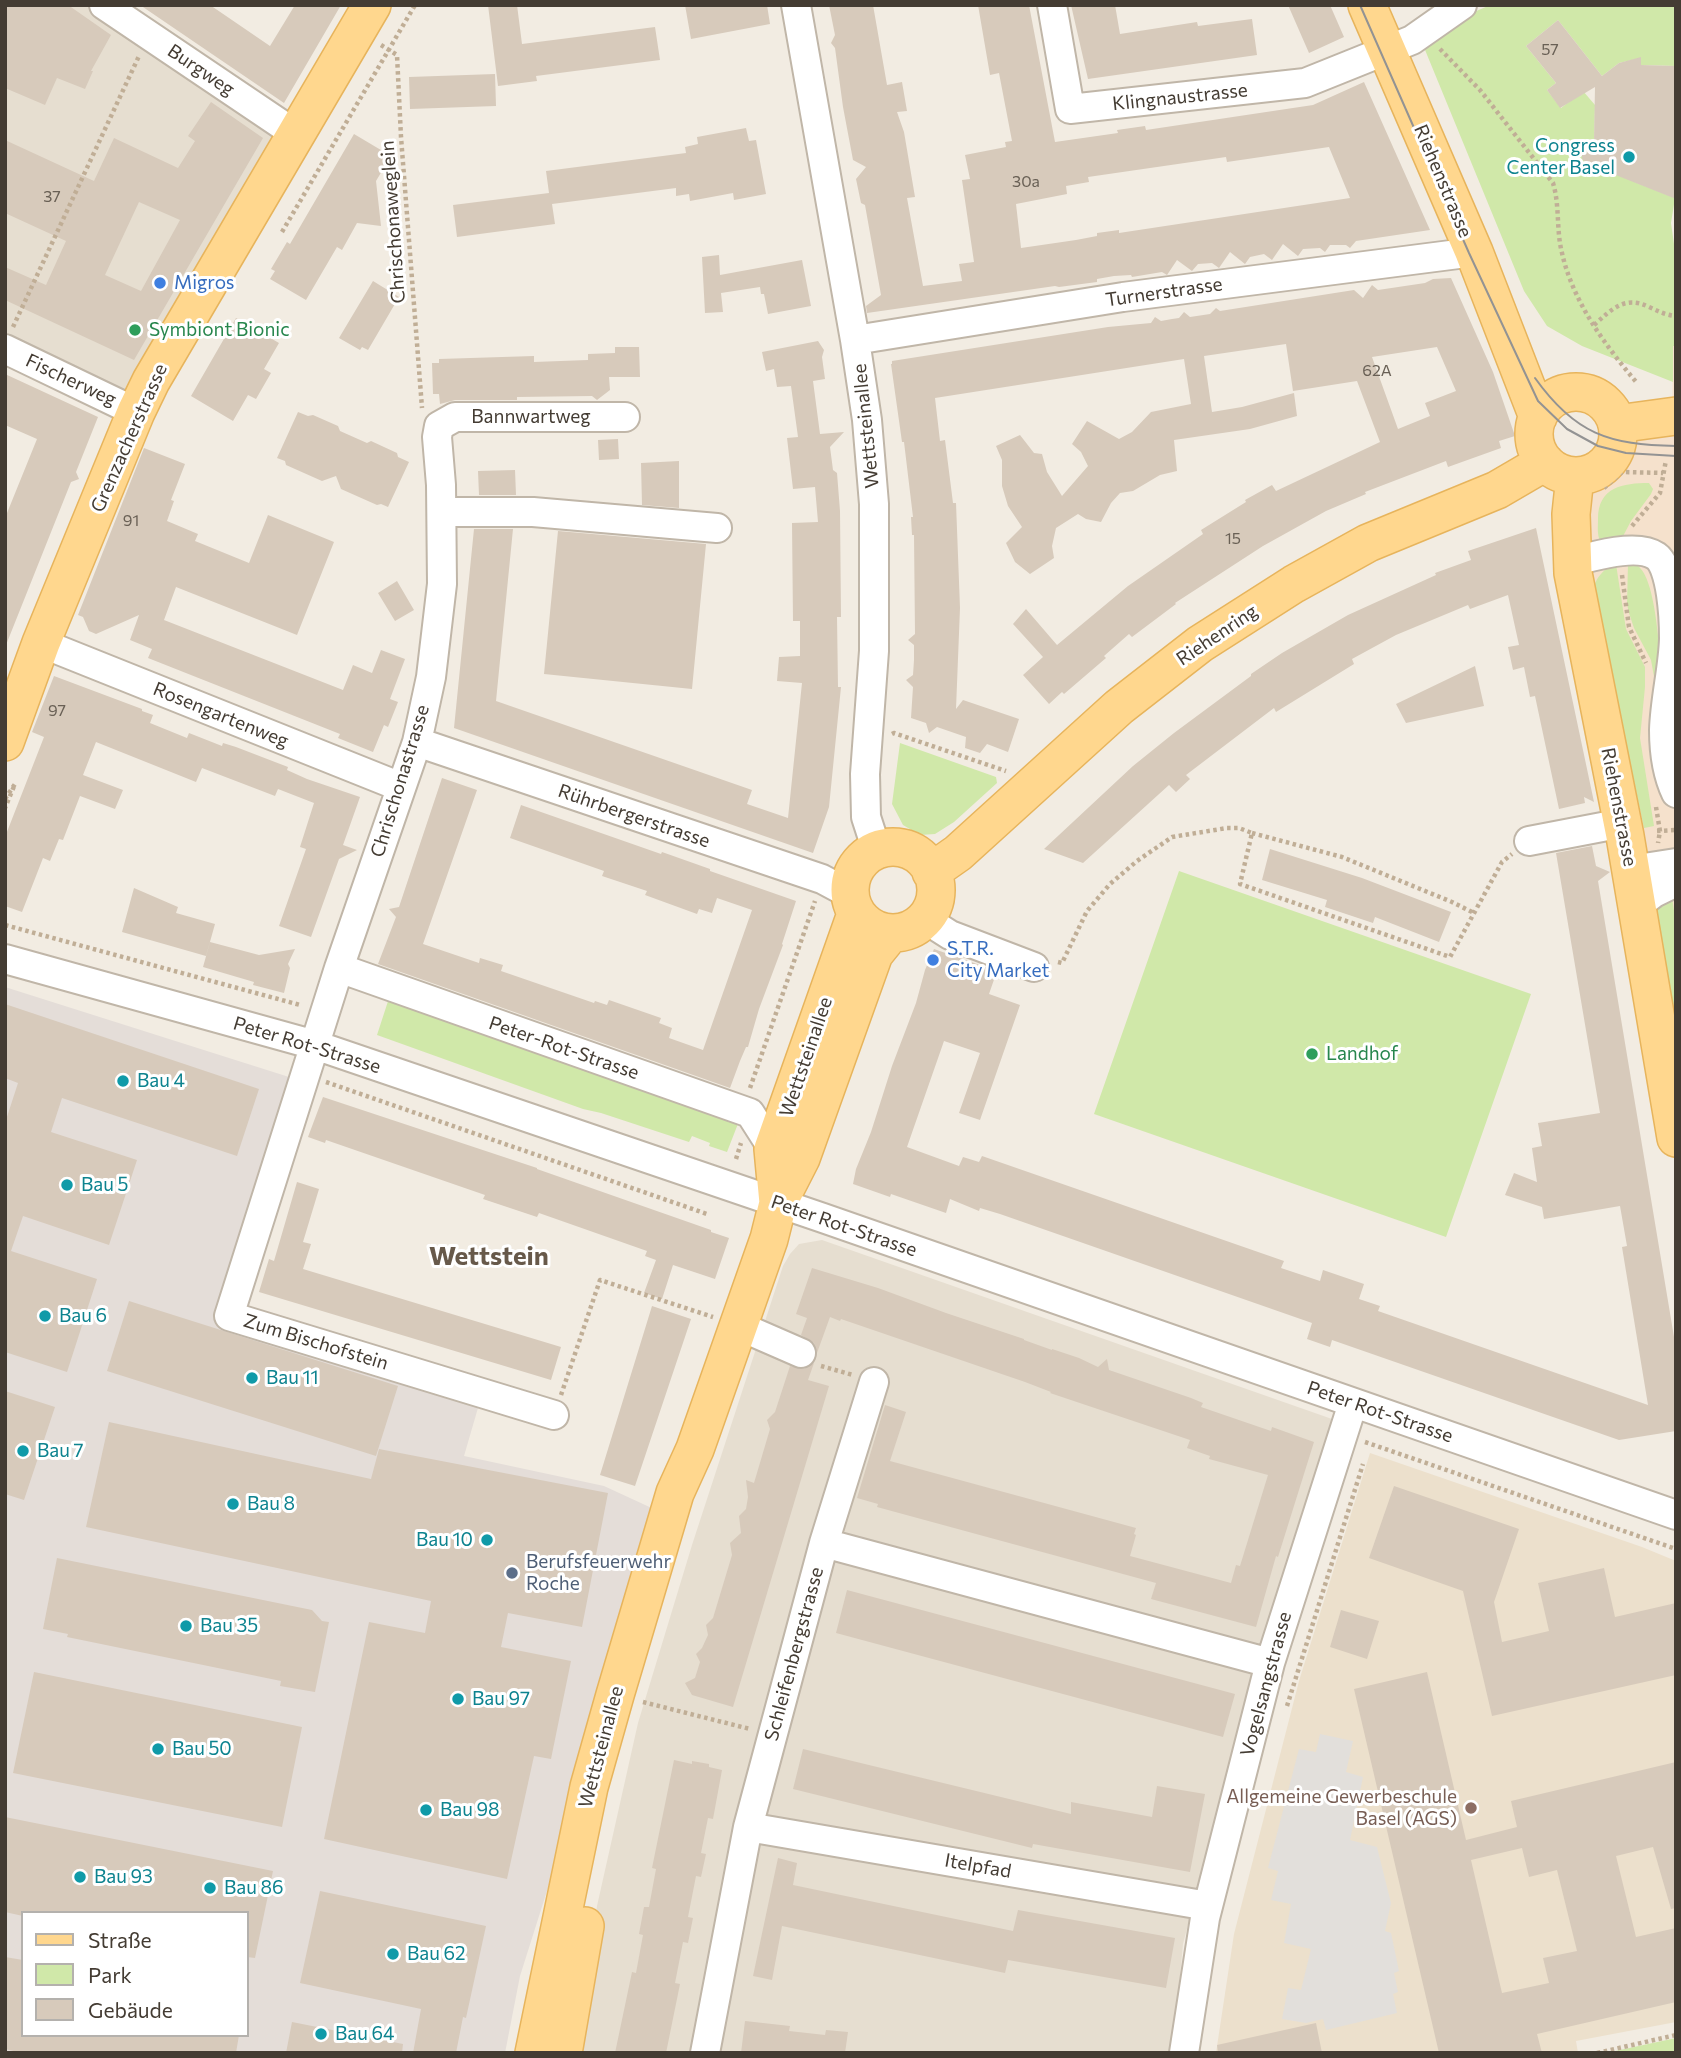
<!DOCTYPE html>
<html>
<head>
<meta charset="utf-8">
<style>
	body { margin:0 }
	#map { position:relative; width:1681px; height:2058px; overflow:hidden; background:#f2ece2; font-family:Commissioner,sans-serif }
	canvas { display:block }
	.frame { position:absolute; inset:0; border:7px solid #443c33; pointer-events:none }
	.legend { position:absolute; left:21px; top:1911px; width:228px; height:126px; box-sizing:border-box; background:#fff; border:2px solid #b4b1ad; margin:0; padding:9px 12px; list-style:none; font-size:21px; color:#443c33 }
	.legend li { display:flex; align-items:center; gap:14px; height:35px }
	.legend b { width:35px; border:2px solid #b4b1ad }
</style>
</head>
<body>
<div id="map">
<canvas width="1681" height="2058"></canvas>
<div class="frame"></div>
<ul class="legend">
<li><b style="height:9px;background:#ffd78e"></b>Straße</li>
<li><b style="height:19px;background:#d0e8a9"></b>Park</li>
<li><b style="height:19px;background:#d7cabb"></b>Gebäude</li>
</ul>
</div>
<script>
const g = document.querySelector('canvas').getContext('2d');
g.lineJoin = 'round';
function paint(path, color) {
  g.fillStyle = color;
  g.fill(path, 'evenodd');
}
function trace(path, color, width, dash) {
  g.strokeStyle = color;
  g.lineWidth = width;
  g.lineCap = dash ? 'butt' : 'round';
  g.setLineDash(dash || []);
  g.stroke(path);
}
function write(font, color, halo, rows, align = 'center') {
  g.font = font + ' Commissioner,sans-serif';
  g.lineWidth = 6;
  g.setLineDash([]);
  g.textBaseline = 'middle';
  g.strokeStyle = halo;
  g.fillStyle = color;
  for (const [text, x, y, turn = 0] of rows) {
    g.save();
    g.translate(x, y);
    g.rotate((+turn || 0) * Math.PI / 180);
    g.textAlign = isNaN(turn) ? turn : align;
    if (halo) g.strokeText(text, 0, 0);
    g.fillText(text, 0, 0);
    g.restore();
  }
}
paint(new Path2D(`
	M5 5H91L279 130 124 398 5 343Z
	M822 1240 1332 1419 1242 1716 1183 1944 1173 2053H576L597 1906 638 1723 692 1545 783 1266 790 1254 799 1244Z`), '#e6ded0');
paint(new Path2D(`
	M1673 346H1676V1093L1581 578 1584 481 1645 434 1672 427Z`), '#f5e1cc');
paint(new Path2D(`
	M5 987 289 1077 214 1318 480 1401 464 1456 604 1486 656 1510 552 1875 520 1976 505 2053H5ZM23 1913H247V2035H23Z`), '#e4ddd8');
paint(new Path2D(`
	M1370 1453 1642 1547 1676 1561V2022L1576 2041 1578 2053H1216L1234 1934 1299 1681Z`), '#ece0cc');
paint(new Path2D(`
	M1676 5V66L1641 65V58L1619 63 1602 76 1558 20 1526 46 1556 83 1547 90 1561 108 1583 91 1595 105 1594 144 1587 146 1582 151 1585 162 1675 198 1671 223 1676 258V346H1673V382L1582 346 1547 326 1524 291 1423 45 1453 21 1488 6Z
	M1649 483 1653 489 1651 494 1631 521 1621 540 1600 541C1597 534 1598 527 1598 519 1598 487 1623 483 1649 483Z
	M1628 563C1632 564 1635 563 1638 566 1656 579 1660 654 1661 676L1655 682 1651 660 1634 628 1629 613 1627 604Z
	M1616 564 1626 629 1645 667V687L1640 738 1654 826 1644 828 1593 591C1595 578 1604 568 1616 564Z
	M900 743 996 777 997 783 954 822 935 834 920 835 903 825 892 804Z
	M1179 871 1531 994 1446 1237 1094 1114Z
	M1671 891 1676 924V1037L1655 905Z
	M391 992 741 1116 727 1152 709 1146 710 1143 692 1136 689 1142 601 1113 583 1109 377 1035Z
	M1676 2038V2053H1606Z`), '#d0e8a9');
paint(new Path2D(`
	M1320 1734 1353 1741 1346 1772 1363 1777 1350 1840 1377 1847 1391 1903 1385 1931 1391 1933 1399 1971 1394 1973 1398 1992 1393 1994 1397 2013 1326 2030 1323 2019 1306 2023 1282 2019 1288 1988 1301 1990 1311 1949 1284 1943 1291 1904 1271 1900 1278 1871 1268 1868 1299 1749 1316 1752Z`), '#e2dfdb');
paint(new Path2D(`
	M5 5H68L111 35 91 71H93L85 89 57 78 45 105 5 88Z
	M140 5H210L270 46 295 5H341L284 103Z
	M488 5H517L522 44 655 27 660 60 536 76 537 81 498 86Z
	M685 5H767L770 24 691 39Z
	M829 5H873L887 85 902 82 907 111 897 112 904 132 915 197 907 198 923 286 962 281 959 264 974 262 962 180 970 179 965 155 1006 147 1005 142 1012 141 999 73 990 75 978 5H1029L1055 142 1118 133 1117 130 1145 126 1146 130 1313 105 1364 82 1430 230 1356 241 1350 248 1346 245H1330L1325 252 1320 248 1303 249 1298 256 1283 244 1272 260 1264 254 1250 257 1245 264 1230 252 1219 268 1212 263 1198 264 1192 271 1177 260 1167 275 1162 272 1132 277 1131 275 1114 276 1097 279V282L1059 287 1055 286 867 313 866 306 881 295 865 205 861 203 856 179 866 167 853 160 843 107 835 48 831 43 835 35ZM1329 147 1350 198 1119 233V230L1097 233V236L1076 240 1021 248 1016 204 1067 194 1066 186 1089 182 1088 177 1226 157 1227 162Z
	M1071 5H1115L1120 34 1197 22 1198 26 1252 19 1257 55 1088 79Z
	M1288 5H1330L1344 37 1309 53Z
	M1558 20 1602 76 1619 63 1641 57V65L1676 66V199L1588 164 1582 159V151L1594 141 1595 87 1560 108 1547 90 1556 83 1526 46Z
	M495 74 496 106 410 109 409 77Z
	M211 102 263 138 134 360 5 300V267L46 285 66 241 5 213V140L94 181 114 138 178 168 195 141 188 136ZM139 202 180 220 141 291 105 275Z
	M746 128 749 141 756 140 766 194 734 200 733 193 690 201 689 194 676 196V188L552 204 555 224 457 237 453 205 549 193 546 171 686 153 685 147 698 144 697 137Z
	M354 134 391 156 376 181 381 226 357 223 342 250 337 247 306 300 270 279 275 271 271 269 287 242 290 244Z
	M719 255 720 275 802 260 811 306 768 314 764 294H761L760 287 721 293 723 312 705 313 702 257Z
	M1451 278 1493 372 1515 436 1499 441 1501 448 1448 467 1446 461 1365 492 1366 494 1326 511 1263 546 1175 603 1176 604 1132 637 1129 634 1104 656 1106 658 1064 694 1062 692 1049 704 1023 675 1043 657 1013 624 1026 609 1057 645 1128 586 1203 534 1201 530 1246 502 1245 500 1272 485 1276 491 1380 442 1357 381 1293 391 1286 344 1204 356 1212 412 1242 407 1294 393 1297 416 1250 429 1174 440 1177 471 1160 475 1133 491 1120 493 1111 503 1101 522 1086 519 1078 514 1056 528 1052 546 1054 558 1030 574 1015 562 1006 543 1022 527 1008 506 1002 486V460L996 446 1020 435 1034 453 1042 454 1047 472 1062 496 1088 466 1081 452 1072 444 1087 421 1119 439 1132 432 1151 412 1191 404 1184 359 935 398 940 441 945 440 953 503H956L960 608 956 709 963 700 1019 719 1008 752 987 744 980 753 965 748 966 737 937 727 929 733 926 723 911 718 913 687 906 680 913 675 914 660V645L908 640 915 634 914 535H912L911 517H913L904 442H902L891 364H892V361L1108 327 1151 323 1155 317 1161 321 1172 319 1179 318 1184 312 1190 317 1210 314 1216 308 1220 311 1354 290 1363 298 1372 285 1378 290 1425 283 1433 279ZM1437 347 1456 391 1425 403 1430 416 1398 429 1372 357Z
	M373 281 399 297 368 350 362 347 360 350 339 338Z
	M236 318 279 343 264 369 271 373 256 399 248 395 233 421 191 396Z
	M818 341 824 350 822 357 825 379 813 381 820 434 844 432 830 447 833 470 837 473 840 511 841 617H837L838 687H841L829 807 813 853 454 728 474 529H513L496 701 752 790 747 804 788 818 802 683 777 681 779 657 800 656V621H793L792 523 818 522 815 487 793 489 787 438 798 437 791 386 777 387 774 369 766 371 762 352Z
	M615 347H639L640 377H609L610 390 597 400 592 396 517 397V400H455L440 404 439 394H433L432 363H439V359L534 356V362L588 360V354L615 353Z
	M5 374 98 417 76 472 79 479 71 482 6 645 5 518 37 439 5 425Z
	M298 412 308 416 313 415 338 426 340 431 367 443 371 441 397 453 398 457 409 462 388 507 381 504 377 505 341 489 336 476 322 481 286 465 285 461 277 458Z
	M618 439 619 459 599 460 598 440Z
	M144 448 185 464 171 500 174 501 167 521 198 534 195 541 249 563 268 515 334 542 297 635 176 587 164 620 343 690 353 665 372 673 381 650 405 659 390 699 398 702 388 727 384 725 373 752 338 738 340 734 148 658 152 649 130 640 139 615 96 634 89 631 83 617 78 615Z
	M679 461V508L642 505 641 463Z
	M515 470 516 495H479L478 471Z
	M1536 528 1594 802 1584 797 1585 803 1559 809 1535 696 1530 697 1524 667 1513 670 1508 647 1519 645 1508 595 1470 609 1468 605 1396 635 1352 659 1354 664 1276 712 1274 708 1186 775 1190 779 1176 792 1169 785 1083 863 1044 849 1133 766 1174 733 1251 676V674L1282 653 1348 615 1436 575 1435 573 1471 560 1468 551Z
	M558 531 706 544 692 689 544 674Z
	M397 581 414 610 395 621 378 593Z
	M1475 666 1484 706 1406 723 1396 704Z
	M54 676 142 709V711L153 715 150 723 187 738 189 733 222 746 223 743 236 747 288 767 287 770 307 779 360 797 343 845 357 850 339 859 311 937 279 926 306 849 300 847 314 803 278 789 275 796 202 768 196 782 96 742 83 775 123 790 115 809 80 796 63 840 59 839 50 861 43 858 22 912 5 906V837L44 737 32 732Z
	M442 778 477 790 423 944 479 963 480 958 503 965 501 971 594 1003 595 1001 607 1005 609 1000 661 1018 659 1023 672 1028 669 1038 703 1050 752 910 717 898 712 913 699 909 697 914 645 895 647 891 602 876 604 871 510 838 521 805 661 854 662 852 710 869V871L796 901 782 944 783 945 759 1009 748 1047H746L740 1061 730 1088 378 964 396 917 389 909 399 907Z
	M1592 846 1596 866 1610 872 1598 881 1676 1349V1431L1619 1440 1332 1340 1330 1347 1307 1339 1312 1323 1000 1214 980 1208 979 1211 950 1199 946 1213 891 1194 890 1197 853 1184 856 1169 871 1132 892 1066 916 1003 925 970 934 949 997 971 989 994 1020 1005 980 1120 959 1113 980 1053 944 1041 907 1147 959 1166 963 1157 979 1162 982 1156 1284 1261 1281 1268 1320 1281 1323 1270 1364 1284 1359 1299 1380 1306 1378 1311 1648 1405 1622 1247 1627 1246 1620 1206 1544 1219 1542 1207 1505 1195 1514 1173 1537 1182 1532 1148 1542 1146 1538 1123 1600 1113 1556 853Z
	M1270 849 1362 878 1451 912 1439 942 1375 917 1373 923 1325 907 1327 900 1262 880Z
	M134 888 178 907 176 913 215 924 206 956 122 932Z
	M210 942 259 955 295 949 288 964 290 968 284 993 253 985 254 982 203 967Z
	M5 1004 259 1089 237 1156 62 1098 51 1132 137 1160 109 1245 23 1216 11 1251 97 1279 67 1372 5 1352V1123L18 1083 5 1078Z
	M323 1097 537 1168V1169L711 1230V1232L729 1238 715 1279 673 1265 662 1299 644 1293 656 1260 645 1256 647 1251 539 1213 537 1217 483 1199 485 1195 326 1140 325 1143 308 1137Z
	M297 1182 319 1189 303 1242 311 1244 303 1269 561 1347 551 1380 259 1292 269 1259 274 1261Z
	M812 1268 878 1288 946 1313 1024 1339V1340L1052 1350V1349L1079 1358 1098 1367 1107 1359 1109 1370 1191 1398 1203 1403 1201 1407 1271 1431 1272 1427 1314 1442 1278 1557 1276 1556 1256 1627 1151 1599 1156 1583 877 1507 878 1504 857 1498 885 1405 906 1412 890 1461 1136 1528 1134 1534 1136 1535 1130 1556 1231 1583 1236 1565 1240 1566 1268 1475 1209 1459 1210 1456 1187 1448 1190 1440 1050 1393 1051 1392 1025 1382 841 1319 840 1321 830 1317 817 1353 814 1343 801 1335 807 1318 796 1314Z
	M129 1301 398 1386 376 1456 107 1371Z
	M652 1306 691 1319 635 1486 600 1475Z
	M814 1363 808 1380 829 1386 733 1707 692 1695 685 1683 695 1678 700 1662 696 1654 702 1648 708 1635 706 1625 713 1618 732 1555 730 1543 741 1533 739 1516 746 1509 748 1497 746 1480 754 1483 770 1429 767 1420 775 1412 790 1366 804 1369Z
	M5 1391 55 1407 24 1500 5 1494Z
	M109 1422 371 1479 379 1449 608 1493 582 1627 508 1613 501 1647 571 1661 551 1759 534 1756 507 1879 324 1839 369 1622 425 1633 431 1601 86 1527Z
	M1394 1486 1519 1529 1494 1602 1502 1642 1549 1631 1538 1583 1604 1568 1615 1617 1676 1603V1675L1492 1716 1463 1591 1369 1558Z
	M57 1558 312 1610 322 1621 329 1622 315 1692 280 1686 281 1681 67 1637 68 1634 43 1629Z
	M847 1590 1235 1694 1223 1737 836 1633Z
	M1341 1610 1379 1621 1367 1659 1330 1647Z
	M34 1672 302 1727 282 1827 13 1773Z
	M1427 1672 1466 1840 1517 1827 1511 1801 1676 1762V1908L1671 1909 1653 1847 1616 1856 1636 1937 1676 1928V2002L1537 2034 1542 2053H1439L1354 1689ZM1522 1848 1529 1877 1557 1870 1577 1951 1543 1958 1549 1983 1502 1993 1471 1860Z
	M803 1749 1071 1814V1802L1152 1817 1157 1786 1205 1794 1190 1872 1033 1844 1032 1848 793 1789Z
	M674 1760 692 1764V1761L709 1764V1767L722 1770 713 1819 708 1818 701 1853 706 1854 701 1877 696 1876 688 1917 693 1918 688 1943 683 1942 675 1983 680 1984 666 2053H615L632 1972 636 1973 643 1935 639 1934 644 1907H649L656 1869 652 1868Z
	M5 1817 273 1871 255 1958 247 1957V1913H23V1916L5 1912Z
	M778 1858 797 1863 793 1885 1013 1931 1018 1910 1175 1938 1166 1988 1008 1960 1005 1973 782 1926 772 1980 753 1976Z
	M320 1891 486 1926 466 2018 463 2017 456 2053H413L421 2009 300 1983Z
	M5 1957 23 1960V2035H239L236 2053H22L5 2049Z
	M745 2021 790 2026 789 2031 825 2035 826 2030 848 2032 845 2053H741Z
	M292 2022 403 2044 402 2053H286Z
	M1316 2023 1322 2053H1218L1217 2045Z`), '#d7cabb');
const minor = new Path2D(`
	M104 5 297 135
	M796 5 855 340 867 420 874 504V651L865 774 866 817 877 851
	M1052 5 1070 109 1305 83 1412 40 1462 5
	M855 340 1123 297 1474 252
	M5 349 136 412
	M442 512H533L717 528
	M1572 562C1593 556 1637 543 1656 556 1672 567 1674 620 1674 639 1673 669 1665 699 1664 730 1664 751 1667 774 1676 793
	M41 643 401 787
	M417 742 822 879 850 894
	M1529 841 1623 823
	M1631 870 1676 863
	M1637 906 1654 893 1676 882
	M928 915 939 928 950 935 1034 967
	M5 959 315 1045 823 1218 1676 1515
	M339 968 750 1113 773 1149
	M739 1326 801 1353
	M554 1415 229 1316 339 968 417 742 431 677 442 584 441 485 437 437 439 426 455 417H625
	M824 1543 1270 1663
	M748 1827 1208 1906
	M705 2053 748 1827 824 1543 874 1382
	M1184 2053 1205 1918 1270 1663 1353 1403`);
const major = new Path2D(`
	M1367 5 1474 252 1538 417
	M1534 434a42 42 0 1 1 84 0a42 42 0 1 1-84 0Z
	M1617 424 1676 416
	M1575 476 1571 514 1573 573 1625 836 1676 1138
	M5 742 41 643 136 412 151 381 372 5
	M850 890a43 43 0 1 1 86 0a43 43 0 1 1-86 0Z
	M931 872 958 853 1119 707 1200 644 1294 584 1368 543 1497 490 1545 462
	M778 1203 773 1149 856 914
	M534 2053 589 1787 615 1695 675 1493 695 1449 769 1239 778 1203 801 1158 874 954 891 933
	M563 2053 585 1926`);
trace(minor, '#c0b6a8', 32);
trace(major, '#e7b45c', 40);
trace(new Path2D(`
	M381 45 397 55 401 137 422 408
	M1440 49 1480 90 1553 183C1560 206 1556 230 1562 253 1573 302 1605 345 1637 383
	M282 232 415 5
	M1594 325C1612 309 1625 295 1649 307 1658 311 1665 315 1676 316
	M13 327 139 56
	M1604 488 1622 472 1663 473
	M1632 526 1660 493 1666 460
	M1622 575 1629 627 1646 663
	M892 734 894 733 1006 771
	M5 799 15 784 5 808
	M1656 807 1660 831 1658 843
	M1657 831 1676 830
	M1252 833 1342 857 1452 902 1474 913
	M5 925 300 1005 299 1007
	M1058 962 1062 963 1087 911 1110 884 1137 861 1172 837 1227 828H1239L1252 833 1240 884 1450 957 1502 862 1512 854
	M326 1082 707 1214
	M750 1088 815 901
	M736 1159 741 1143
	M821 1366 853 1375
	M561 1395 600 1280 713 1317
	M1365 1442 1676 1549
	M643 1702 750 1729
	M1287 1706 1363 1464
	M1597 2053 1676 2035`), '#c0ae96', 4.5, [3.5, 3.5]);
trace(minor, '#fff', 28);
trace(major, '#ffd78e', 37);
trace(new Path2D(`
	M1360 5 1469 253 1538 401 1567 429 1598 446 1626 453 1676 456
	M1535 378C1575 434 1609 445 1676 446`), '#939393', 2);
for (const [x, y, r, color] of [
	[1629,157,7,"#0f9aa8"],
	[160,283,7,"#3f7fe0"],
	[135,330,7,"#2e9e5b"],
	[933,960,7,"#3f7fe0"],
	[1312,1054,7,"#2e9e5b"],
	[123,1081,7,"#0f9aa8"],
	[67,1185,7,"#0f9aa8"],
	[45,1316,7,"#0f9aa8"],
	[252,1378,7,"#0f9aa8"],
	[23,1451,7,"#0f9aa8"],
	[233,1504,7,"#0f9aa8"],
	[487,1540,7,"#0f9aa8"],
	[512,1573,7,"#5c6f8a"],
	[186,1626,7,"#0f9aa8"],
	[458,1699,7,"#0f9aa8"],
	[158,1749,7,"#0f9aa8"],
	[1471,1808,7,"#8d6e63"],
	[426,1810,7,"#0f9aa8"],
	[80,1877,7,"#0f9aa8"],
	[210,1888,7,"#0f9aa8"],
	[393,1954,7,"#0f9aa8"],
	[321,2034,7,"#0f9aa8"]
]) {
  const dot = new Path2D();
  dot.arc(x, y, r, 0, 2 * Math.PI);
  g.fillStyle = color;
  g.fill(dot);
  trace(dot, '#fff', 2.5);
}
write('16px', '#696055', null, [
	["57",1550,50],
	["30a",1026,182],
	["37",52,197],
	["62A",1377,371],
	["91",131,521],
	["15",1233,539],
	["97",57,711]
]);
write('19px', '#443c33', '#fff', [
	["Burgweg",201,70,34],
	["Klingnaustrasse",1180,97,-6],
	["Riehenstrasse",1443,181,67],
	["Chrischonaweglein",393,222,-94],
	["Turnerstrasse",1164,292,-8],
	["Fischerweg",71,380,25],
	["Bannwartweg",531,417],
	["Wettsteinallee",866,426,-96],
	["Grenzacherstrasse",129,438,-66],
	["Riehenring",1217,635,-34],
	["Rosengartenweg",221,715,22],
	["Chrischonastrasse",400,781,-73],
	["Riehenstrasse",1619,807,79],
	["Rührbergerstrasse",634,816,19],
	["Peter Rot-Strasse",307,1045,17],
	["Peter-Rot-Strasse",564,1048,19],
	["Wettsteinallee",806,1057,-71],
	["Peter Rot-Strasse",844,1226,19],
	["Zum Bischofstein",316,1342,17],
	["Peter Rot-Strasse",1380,1412,19],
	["Schleifenbergstrasse",794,1654,-75],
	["Vogelsangstrasse",1266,1684,-75],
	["Wettsteinallee",601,1747,-75],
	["Itelpfad",978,1866,10]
]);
write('19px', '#0d838f', '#fff', [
	["Congress",1615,146,"right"],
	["Center Basel",1615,168,"right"],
	["Bau 4",137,1081],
	["Bau 5",81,1185],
	["Bau 6",59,1316],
	["Bau 11",266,1378],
	["Bau 7",37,1451],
	["Bau 8",247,1504],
	["Bau 10",473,1540,"right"],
	["Bau 35",200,1626],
	["Bau 97",472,1699],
	["Bau 50",172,1749],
	["Bau 98",440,1810],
	["Bau 93",94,1877],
	["Bau 86",224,1888],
	["Bau 62",407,1954],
	["Bau 64",335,2034]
], 'left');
write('19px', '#366cbe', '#fff', [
	["Migros",174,283],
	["S.T.R.",947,949],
	["City Market",947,971]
], 'left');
write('19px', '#27864d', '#fff', [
	["Symbiont Bionic",149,330],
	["Landhof",1326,1054]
], 'left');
write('19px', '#4e5e75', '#fff', [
	["Berufsfeuerwehr",526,1562],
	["Roche",526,1584]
], 'left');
write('19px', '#785e54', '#fff', [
	["Allgemeine Gewerbeschule",1457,1797],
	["Basel (AGS)",1457,1819]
], 'right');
write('bold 26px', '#67594a', '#fff', [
	["Wettstein",489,1256]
]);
</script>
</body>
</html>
